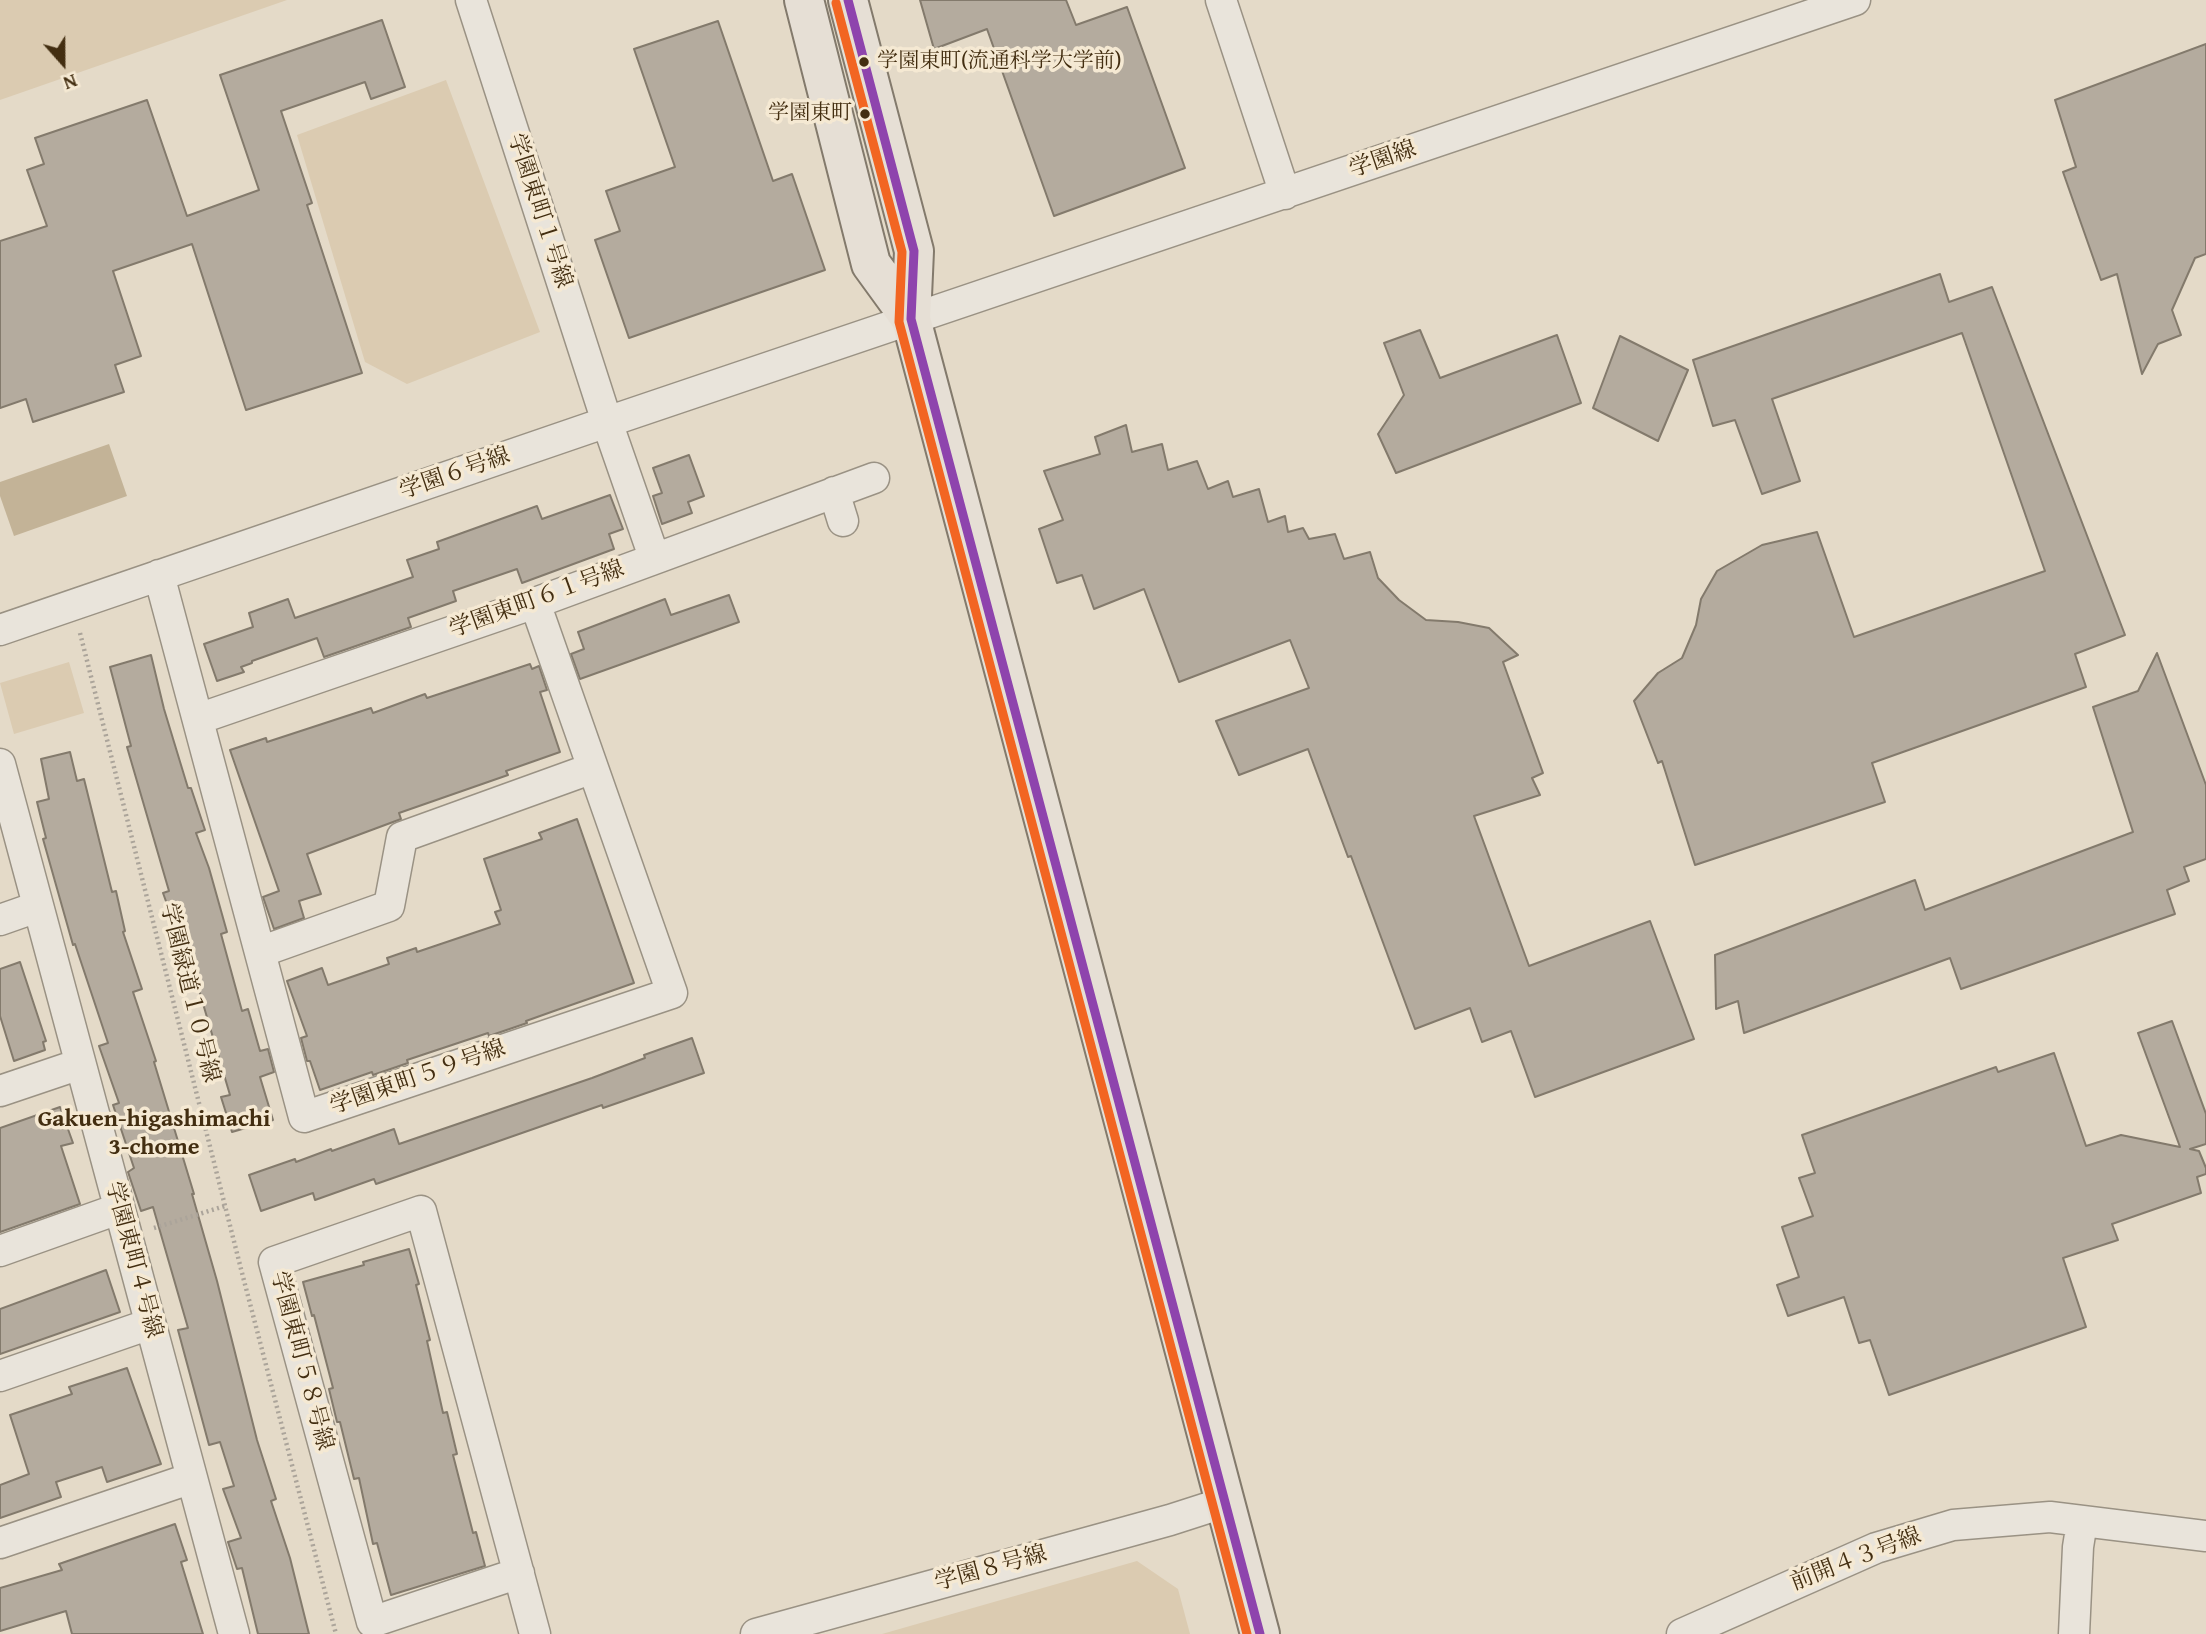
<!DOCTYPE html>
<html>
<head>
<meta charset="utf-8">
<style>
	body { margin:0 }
	#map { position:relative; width:2206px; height:1634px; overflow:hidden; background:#e4dac8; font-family:"Gentium Book Plus",serif }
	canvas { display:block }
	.north { position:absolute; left:28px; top:28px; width:70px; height:70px; -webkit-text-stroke:5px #f5e9d3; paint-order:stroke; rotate:159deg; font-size:19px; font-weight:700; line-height:28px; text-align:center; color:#432e11 }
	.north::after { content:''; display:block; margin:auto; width:24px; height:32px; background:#432e11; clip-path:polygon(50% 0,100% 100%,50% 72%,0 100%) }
</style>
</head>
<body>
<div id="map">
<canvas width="2206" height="1634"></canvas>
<div class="north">N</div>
</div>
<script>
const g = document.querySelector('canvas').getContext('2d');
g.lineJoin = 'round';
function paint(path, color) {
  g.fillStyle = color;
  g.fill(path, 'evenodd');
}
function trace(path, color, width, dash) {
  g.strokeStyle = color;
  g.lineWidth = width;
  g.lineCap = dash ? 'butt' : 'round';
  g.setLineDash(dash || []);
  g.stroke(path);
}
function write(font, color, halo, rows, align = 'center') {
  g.font = font + ' "Gentium Book Plus","Noto Serif JP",serif';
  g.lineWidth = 7;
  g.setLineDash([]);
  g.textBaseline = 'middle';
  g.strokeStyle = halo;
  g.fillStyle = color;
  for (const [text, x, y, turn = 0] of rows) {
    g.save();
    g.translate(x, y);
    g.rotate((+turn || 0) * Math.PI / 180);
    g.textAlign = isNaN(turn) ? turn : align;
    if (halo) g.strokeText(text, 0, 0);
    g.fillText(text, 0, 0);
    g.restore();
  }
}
paint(new Path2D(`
	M0 0H287L0 100Z
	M446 80 540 332 407 384 365 362 297 135Z
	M69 662 84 713 14 734 0 683Z
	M1137 1561 1178 1589 1190 1634H882Z`), '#dbcbb1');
paint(new Path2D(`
	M109 444 127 496 14 536 0 496V482Z`), '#c3b397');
const building = new Path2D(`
	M920 0H1066L1076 25 1127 7 1185 168 1054 216 987 29 934 49Z
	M382 20 405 87 371 99 365 82 281 111 312 203 307 205 362 373 246 410 192 244 113 271 141 356 115 365 124 392 33 422 26 399 0 408V241L47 226 27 170 44 164 35 138 147 100 187 216 259 190 220 75Z
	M718 21 773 181 792 174 825 270 629 338 595 240 620 231 606 191 675 167 634 49Z
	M2206 44V254L2195 258 2172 310 2181 335 2158 344 2142 374 2117 274 2101 280 2063 172 2076 167 2055 100Z
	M1940 274 1949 302 1992 287 2125 635 2075 654 2086 687 1872 763 1885 802 1695 865 1662 761 1658 763 1634 701 1658 673 1682 658 1696 625 1701 599 1717 571 1762 545 1817 532 1854 637 2045 571 1962 333 1772 399 1800 481 1762 494 1735 420 1713 426 1693 360Z
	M1420 330 1440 378 1557 335 1581 403 1396 473 1378 434 1404 395 1384 343Z
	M1620 336 1688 370 1658 441 1593 408Z
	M1126 425 1132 452 1162 444 1168 470 1197 461 1208 489 1228 481 1233 497 1259 489 1268 522 1285 516 1288 532 1303 528 1309 539 1335 534 1344 559 1370 552 1378 578 1399 600 1426 620 1458 622 1489 628 1518 655 1503 662 1543 773 1532 778 1540 795 1474 816 1529 966 1650 921 1694 1039 1535 1097 1511 1031 1482 1042 1470 1008 1415 1029 1351 856 1348 857 1308 749 1239 775 1216 721 1309 688 1290 640 1179 682 1144 589 1094 609 1082 575 1057 583 1039 529 1063 520 1044 471 1100 454 1095 437Z
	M689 455 704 496 688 502 692 513 662 524 653 496 662 493 653 468Z
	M610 495 623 529 609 534 614 549 522 583 517 569 453 591 456 601 408 618 411 627 324 657 317 638 252 661V663L241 667 244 672 217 681 204 644 253 627 249 613 288 599 295 618 413 577 407 560 439 549 437 542 537 506 542 519Z
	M729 595 739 622 580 679 571 654 584 649 578 632 665 599 671 615Z
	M2157 653 2206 785V859L2184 867 2189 881 2167 890 2175 914 1961 989 1950 958 1744 1033 1738 1001 1716 1009 1715 955 1915 880 1925 910 2133 832 2093 707 2138 691Z
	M151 655 164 709 188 788H191L205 830 196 833 209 868 227 932 221 934 242 1011 248 1009 260 1051 268 1049 274 1072 260 1077 273 1120 232 1132 221 1097 230 1095 188 953 185 954 163 893 169 891 127 747 131 746 110 667Z
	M530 664 532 669 539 666 547 690 540 692 560 752 506 771 508 775 399 813 401 819 393 822 307 854 321 894 299 901 304 918 274 929 263 897 279 891 230 750 266 738 267 742 371 708 373 713 425 694 427 698Z
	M70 752 77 781 84 779 112 892 116 891 125 931 123 932 142 989 133 992 156 1061 154 1062 194 1194H192L217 1281 257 1440 276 1499 271 1501 290 1558 309 1634H258L242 1568 237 1569 228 1542 241 1538 223 1489 234 1486 220 1442 209 1445 178 1330 188 1328 153 1207 141 1211 128 1172 134 1168 113 1105 119 1103 99 1046 108 1043 75 944 73 945 43 839 46 838 37 802 49 799 41 759Z
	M577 819 634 983 554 1011 526 1021 527 1023 489 1036 488 1033 407 1060 408 1063 373 1075 372 1072 320 1090 310 1061H307L301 1038 307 1036 287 981 322 968 328 985 389 964 387 958 416 948 417 952 500 924 495 912 501 910 484 859 542 839 539 833Z
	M20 962 46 1041 43 1042 45 1050 14 1061 0 1016V969Z
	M2172 1021 2206 1114V1144L2190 1149 2199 1151 2206 1168V1174L2197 1177 2201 1193 2112 1224 2118 1240 2063 1258 2086 1327 1889 1395 1870 1340 1859 1343 1844 1297 1788 1316 1777 1285 1799 1277 1782 1227 1813 1216 1799 1178 1815 1173 1802 1135 1996 1067 1998 1072 2054 1053 2086 1146 2121 1135 2180 1147 2138 1033Z
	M692 1038 704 1073 603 1108 602 1105 376 1184 374 1179 315 1200 313 1193 261 1211 249 1175 295 1159 296 1162 331 1149 332 1151 394 1129 399 1144 592 1078 645 1058 644 1055Z
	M60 1107 73 1143 61 1146 80 1204 0 1232V1128Z
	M409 1249 419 1284 416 1285 430 1340 427 1341 443 1413 447 1412 457 1454 453 1455 473 1533 476 1532 485 1566 391 1595 377 1543 373 1544 359 1478 354 1479 340 1422H337L329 1389 333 1388 314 1315 312 1316 303 1282 364 1265 363 1262Z
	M106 1270 120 1312 0 1354V1309Z
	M127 1368 161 1464 107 1482 102 1467 56 1482 61 1497 0 1518V1485L29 1474 10 1415 72 1394 69 1387Z
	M175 1524 187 1560 181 1562 203 1634H72L66 1611 0 1631V1588L62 1570 59 1564Z`);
paint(building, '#b4ab9e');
trace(building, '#837a6c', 2);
const minor = new Path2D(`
	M471 0 607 422 654 557
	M1221 0 1285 194
	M834 492 843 521
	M159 575 304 1117 672 993 535 603
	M0 630 607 422 1855 0
	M198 719 535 603 874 478
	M0 764 234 1634
	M0 920 37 907
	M260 952 389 906 402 837 593 768
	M0 1091 80 1064
	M0 1251 118 1209
	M0 1376 150 1324
	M0 1543 192 1478
	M519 1573 372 1622 274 1262 421 1211 535 1634
	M756 1634 1170 1520 1226 1502
	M1682 1634 1876 1548 1953 1525 2050 1517 2206 1536
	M2074 1634 2078 1547 2082 1522`);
const major = new Path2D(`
	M804 0 871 264 911 319
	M848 0 914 251 911 319 1260 1634`);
trace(minor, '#9a9284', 33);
trace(major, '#837a6c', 42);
trace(new Path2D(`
	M80 633 241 1269 336 1634
	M154 1228 225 1206`), '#aba49a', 4.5, [2, 3.5]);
trace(minor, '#e9e4db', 30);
trace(major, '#e6dfd5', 38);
trace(new Path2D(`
	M848 0 914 251 911 319 1260 1634`), '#8e44ad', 9);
trace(new Path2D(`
	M836 3 902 252 899 322 1247 1634`), '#f26522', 9);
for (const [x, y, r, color] of [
	[864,62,6,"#432e11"],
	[865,114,6,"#432e11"]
]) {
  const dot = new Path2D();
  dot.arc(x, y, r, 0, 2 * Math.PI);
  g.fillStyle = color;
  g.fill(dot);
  trace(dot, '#f5e9d3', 2.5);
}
write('21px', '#432e11', '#f5e9d3', [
	["学園東町(流通科学大学前)",877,62],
	["学園東町",852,114,"right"]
], 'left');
write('23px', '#432e11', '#f5e9d3', [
	["学園線",1383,160,-19],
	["学園東町１号線",539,211,72],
	["学園６号線",455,474,-19],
	["学園東町６１号線",537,600,-20],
	["学園緑道１０号線",189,993,76],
	["学園東町５９号線",418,1078,-19],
	["学園東町４号線",133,1260,75],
	["学園東町５８号線",301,1361,75],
	["前開４３号線",1856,1560,-21],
	["学園８号線",991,1569,-15]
]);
write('bold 24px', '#432e11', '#f5e9d3', [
	["Gakuen-higashimachi",154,1120],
	["3-chome",154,1148]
]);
</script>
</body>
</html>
